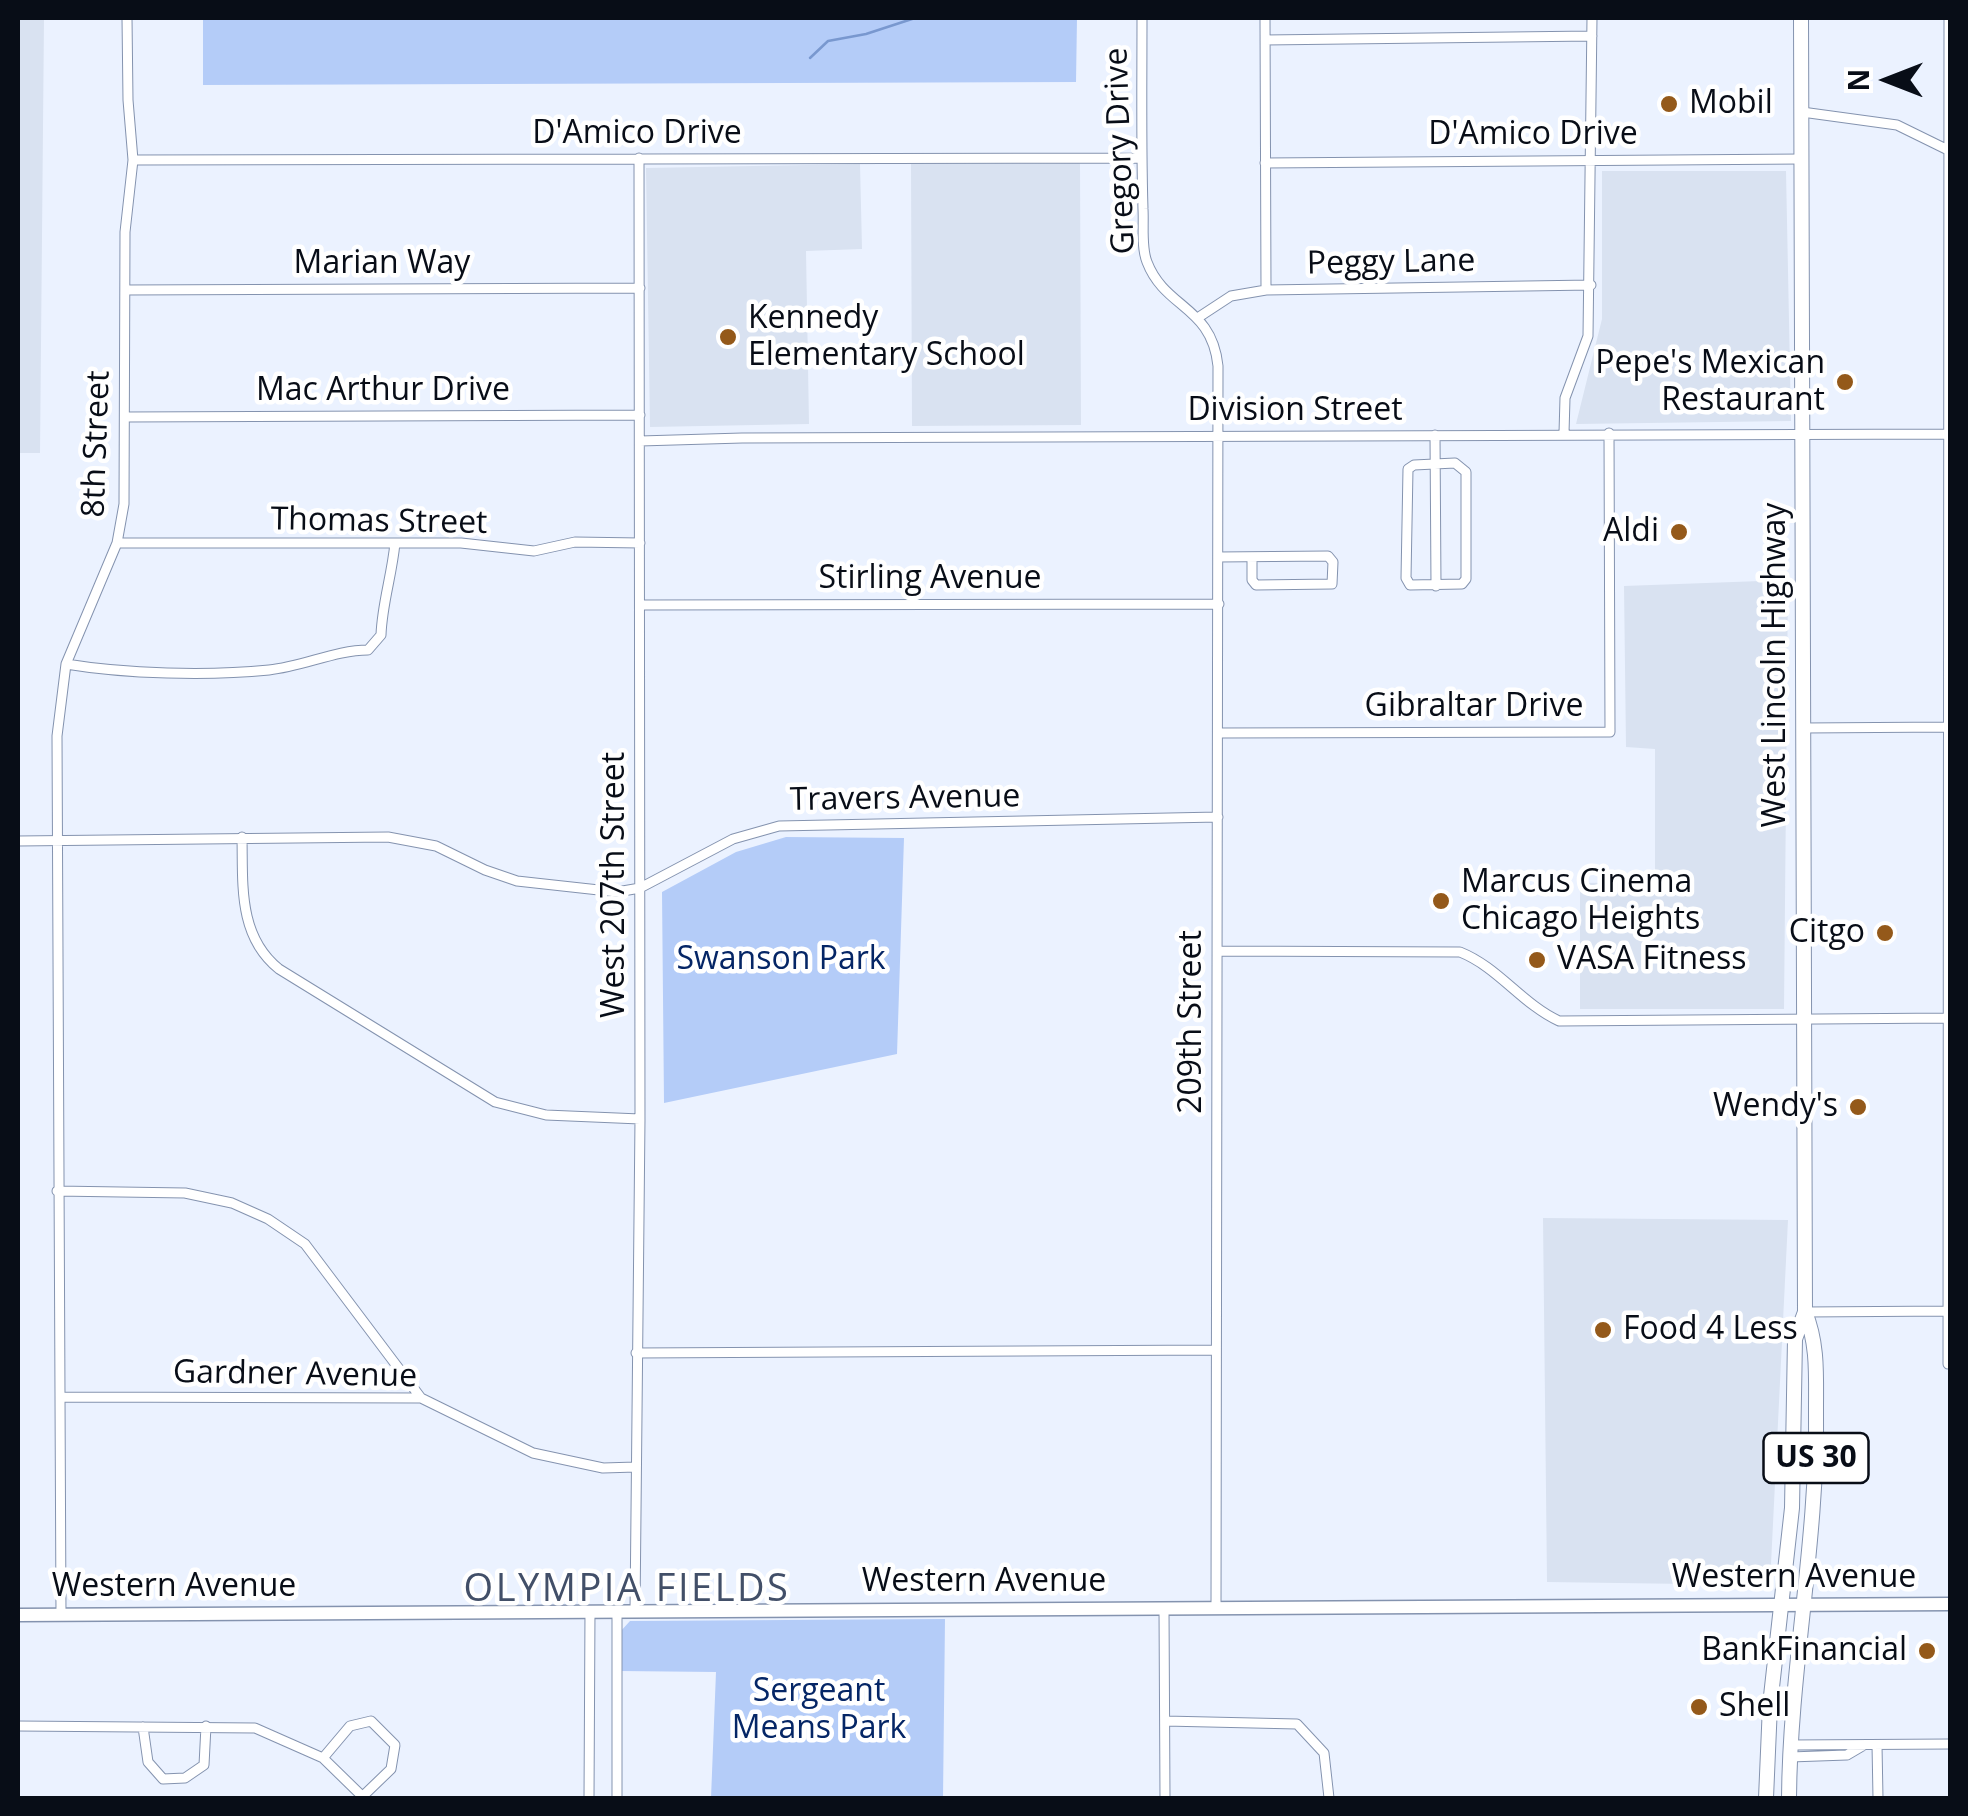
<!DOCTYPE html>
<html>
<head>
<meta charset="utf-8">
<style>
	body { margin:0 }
	#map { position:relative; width:1968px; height:1816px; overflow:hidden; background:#ebf2ff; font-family:"Open Sans",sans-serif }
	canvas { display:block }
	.frame { position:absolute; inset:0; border:20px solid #080d17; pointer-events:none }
	.north { position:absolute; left:1838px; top:30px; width:100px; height:100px; -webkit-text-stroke:8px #fff; paint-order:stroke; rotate:270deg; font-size:28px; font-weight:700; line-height:40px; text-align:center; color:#080d17 }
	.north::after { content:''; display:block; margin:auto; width:35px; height:45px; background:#080d17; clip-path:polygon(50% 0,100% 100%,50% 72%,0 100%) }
</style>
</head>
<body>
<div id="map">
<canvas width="1968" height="1816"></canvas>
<div class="frame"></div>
<div class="north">N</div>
</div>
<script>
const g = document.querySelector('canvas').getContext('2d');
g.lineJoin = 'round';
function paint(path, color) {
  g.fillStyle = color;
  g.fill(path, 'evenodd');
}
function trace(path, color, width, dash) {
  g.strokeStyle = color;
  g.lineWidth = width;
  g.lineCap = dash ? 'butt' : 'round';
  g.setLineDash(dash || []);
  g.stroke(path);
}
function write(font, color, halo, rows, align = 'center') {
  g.font = font + ' "Open Sans",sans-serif';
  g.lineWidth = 9;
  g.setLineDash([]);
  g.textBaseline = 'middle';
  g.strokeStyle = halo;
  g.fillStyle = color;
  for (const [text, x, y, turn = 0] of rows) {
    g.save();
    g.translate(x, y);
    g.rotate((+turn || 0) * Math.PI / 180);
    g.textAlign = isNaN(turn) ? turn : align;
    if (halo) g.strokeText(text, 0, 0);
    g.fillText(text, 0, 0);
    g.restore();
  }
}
paint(new Path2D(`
	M18 18H44L40 453H18Z
	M1080 163 1081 425 912 426 911 164Z
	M860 164 862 249 806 251 809 424 650 427 646 168Z
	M1602 171H1786L1791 421 1576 424 1602 319Z
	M1788 580 1784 1009H1580V883L1655 882V749L1626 747 1624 586Z
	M1543 1218 1788 1220 1771 1564 1760 1585 1547 1582Z`), '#d9e2f1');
paint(new Path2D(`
	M203 18H1077L1076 82 203 85Z
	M786 837 904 838 897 1054 664 1103 662 892 736 852Z
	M945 1619 943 1798H711L716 1672 620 1671V1632L630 1621Z`), '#b4ccf8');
trace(new Path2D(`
	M810 58 828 41 866 34 915 18`), '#7998cf', 2.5);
const street = new Path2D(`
	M1142 18C1142 81 1141 145 1143 209 1144 226 1141 247 1147 262 1165 309 1212 306 1218 366L1216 1608
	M1265 18 1266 290
	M1265 40 1592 36
	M1802 112 1897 125 1950 151
	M133 160 1141 158
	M1265 163 1802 159
	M125 290 640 288
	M1199 317 1231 296 1266 290 1591 285
	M125 417 640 415
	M1564 433 1565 398 1588 336 1592 18
	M1435 435 1436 586
	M640 441 742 438 1950 434
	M1455 463 1466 472V579L1462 584 1410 585 1406 578 1408 469 1414 465Z
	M117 543H461L534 551 575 542 640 543
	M1218 557 1328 556 1333 562 1332 584 1256 585 1252 580V557
	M641 605 1219 604
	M66 664C126 674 208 676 269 670 304 666 336 650 368 650L381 635C382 604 392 575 395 543
	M1804 728 1950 727
	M1219 733 1610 732 1609 433
	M242 837C243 885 238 936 279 969L495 1102 546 1115 640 1119
	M18 841 388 837 436 846 485 870 517 881 617 892 640 888 733 839 779 826 1218 817
	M1217 951 1460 952C1498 967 1522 1004 1559 1021L1949 1018
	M57 1191 185 1193 232 1203 268 1219 305 1244 421 1398
	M1805 1312 1950 1311
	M636 1353 1216 1350
	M1948 1364 1949 18
	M60 1397 421 1398 533 1453 603 1468 636 1467
	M1164 1608 1165 1798
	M617 1611V1798
	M635 1611 640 1119 639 158
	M61 1615 57 736 66 664 117 543 124 504 125 232 133 160 128 100 127 18
	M1165 1721 1297 1724 1324 1753 1329 1798
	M18 1726 255 1728 323 1758 364 1798
	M143 1727 148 1762 163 1779 185 1778 204 1765 206 1726
	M1790 1745 1950 1744
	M1877 1745 1878 1798
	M1790 1757 1847 1755 1864 1745
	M323 1758 350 1726 371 1721 395 1745 391 1769 363 1796
	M589 1798 590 1611`);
const secondary = new Path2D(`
	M18 1615 1950 1604`);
const primary = new Path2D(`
	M1766 1798 1770 1705 1792 1508 1795 1339 1805 1312 1801 18
	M1789 1798C1790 1668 1818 1540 1816 1409 1816 1375 1818 1344 1805 1312`);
trace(street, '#8493af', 11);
trace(secondary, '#8493af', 15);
trace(primary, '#8493af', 16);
trace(street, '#fff', 9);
trace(secondary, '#fff', 12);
trace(primary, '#fff', 14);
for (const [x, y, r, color] of [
	[1669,104,10,"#94591a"],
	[728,337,10,"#94591a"],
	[1845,382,10,"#94591a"],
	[1679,532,10,"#94591a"],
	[1441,901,10,"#94591a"],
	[1885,933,10,"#94591a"],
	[1537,960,10,"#94591a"],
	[1858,1107,10,"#94591a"],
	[1603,1330,10,"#94591a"],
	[1927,1651,10,"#94591a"],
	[1699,1707,10,"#94591a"]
]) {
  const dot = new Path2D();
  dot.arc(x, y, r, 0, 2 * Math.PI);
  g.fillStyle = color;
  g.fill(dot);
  trace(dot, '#fff', 4);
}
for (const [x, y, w] of [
	[1816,1458,105]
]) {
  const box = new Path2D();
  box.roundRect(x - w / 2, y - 25, w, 50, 8);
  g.fillStyle = '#fff';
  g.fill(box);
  trace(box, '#080d17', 2.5);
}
write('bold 30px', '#080d17', null, [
	["US 30",1816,1458]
]);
write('32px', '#080d17', '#fff', [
	["Mobil",1689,104],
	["Kennedy",748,319],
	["Elementary School",748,356],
	["Pepe's Mexican",1825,364,"right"],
	["Restaurant",1825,401,"right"],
	["Aldi",1659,532,"right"],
	["Marcus Cinema",1461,883],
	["Chicago Heights",1461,920],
	["Citgo",1865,933,"right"],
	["VASA Fitness",1557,960],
	["Wendy's",1838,1107,"right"],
	["Food 4 Less",1623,1330],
	["BankFinancial",1907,1651,"right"],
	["Shell",1719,1707]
], 'left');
write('32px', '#080d17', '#fff', [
	["D'Amico Drive",637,134],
	["D'Amico Drive",1533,135],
	["Gregory Drive",1121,151,-92],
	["Peggy Lane",1391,263,-1],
	["Marian Way",382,264],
	["Mac Arthur Drive",383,391],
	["Division Street",1295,411],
	["8th Street",97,444,-88],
	["Thomas Street",379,522,1],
	["Stirling Avenue",930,579],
	["West Lincoln Highway",1776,665,-90],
	["Gibraltar Drive",1474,707],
	["Travers Avenue",905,799,-1],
	["West 207th Street",615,885,-90],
	["209th Street",1192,1022,-90],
	["Gardner Avenue",295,1375,1],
	["Western Avenue",1794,1578],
	["Western Avenue",984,1582],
	["Western Avenue",174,1587]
]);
write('32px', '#052666', '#fff', [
	["Swanson Park",781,960],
	["Sergeant",819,1692],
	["Means Park",819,1729]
]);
g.letterSpacing = '2.5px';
write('38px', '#424f68', '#fff', [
	["OLYMPIA FIELDS",627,1590]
]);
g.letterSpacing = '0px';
</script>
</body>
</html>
